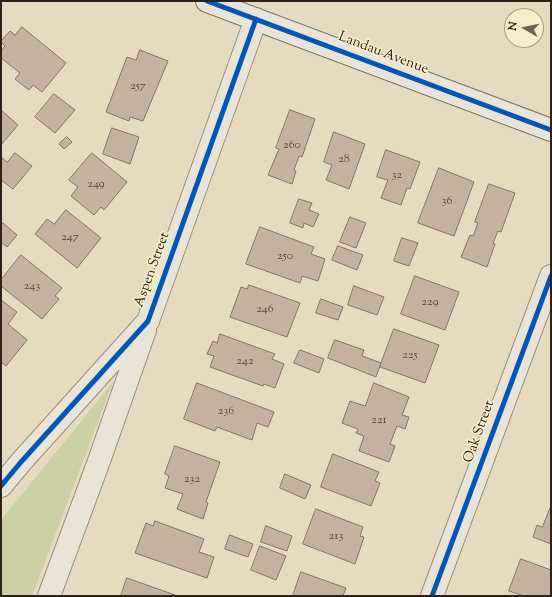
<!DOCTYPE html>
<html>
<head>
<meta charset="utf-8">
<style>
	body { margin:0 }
	#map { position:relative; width:552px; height:597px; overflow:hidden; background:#e6dbbf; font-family:"Sorts Mill Goudy",serif }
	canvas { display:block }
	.frame { position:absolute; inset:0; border:2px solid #2e2218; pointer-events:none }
	.north { position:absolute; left:504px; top:8px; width:40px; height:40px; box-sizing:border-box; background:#f8edcc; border:1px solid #a79c84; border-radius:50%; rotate:279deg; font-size:11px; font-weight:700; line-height:16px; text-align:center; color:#2e2218 }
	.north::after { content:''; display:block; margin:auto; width:14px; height:18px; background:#6e6352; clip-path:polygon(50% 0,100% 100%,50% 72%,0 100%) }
</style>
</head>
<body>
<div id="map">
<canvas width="552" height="597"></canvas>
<div class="frame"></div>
<div class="north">N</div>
</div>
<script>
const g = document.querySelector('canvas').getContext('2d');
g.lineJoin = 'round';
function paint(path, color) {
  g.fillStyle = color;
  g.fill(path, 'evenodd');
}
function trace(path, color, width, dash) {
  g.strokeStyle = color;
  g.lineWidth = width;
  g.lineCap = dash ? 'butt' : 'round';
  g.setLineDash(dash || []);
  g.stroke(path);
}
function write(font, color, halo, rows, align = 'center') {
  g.font = font + ' "Sorts Mill Goudy",serif';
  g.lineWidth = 3;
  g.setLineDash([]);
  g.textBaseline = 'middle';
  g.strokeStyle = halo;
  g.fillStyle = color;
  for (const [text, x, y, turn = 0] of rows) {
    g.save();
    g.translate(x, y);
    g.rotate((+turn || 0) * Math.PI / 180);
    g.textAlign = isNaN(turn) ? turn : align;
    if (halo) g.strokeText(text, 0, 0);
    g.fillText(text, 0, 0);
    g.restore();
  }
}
paint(new Path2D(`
	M113 382 32 596H1V520Z`), '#cbcfa6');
const building = new Path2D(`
	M22 27 66 63 42 92 33 85 29 90 15 79 20 73 1 58V51L5 46 1 42V41L10 31 15 35Z
	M140 50 168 61 143 121 130 117 129 121 106 112 127 57 136 60Z
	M54 94 75 110 55 133 35 117Z
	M1 110 18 125 1 145Z
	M290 110 315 119 302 157 299 156 294 170 296 171 292 184 268 175 279 149 276 148Z
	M112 128 139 137 130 164 103 154Z
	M334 132 365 144 349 189 326 180 332 165 324 162Z
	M67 137 72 142 64 149 59 144Z
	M386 150 420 162 410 189 407 188 401 205 381 198 388 180 377 177Z
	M15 153 32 166 13 189 1 180V157L7 162Z
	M92 153 127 182 104 210 101 207 94 215 71 196 78 187 69 180Z
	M439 168 474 182 454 236 418 223Z
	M489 184 515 193 501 232 498 231 493 243 495 244 487 267 461 257 470 235 473 236 478 223 475 222Z
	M299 199 312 203 309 210 319 214 313 227 304 223 303 228 290 223Z
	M66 210 101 238 77 268 35 234 47 219 54 224Z
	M350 217 366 223 356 248 340 242Z
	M3 223 17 235 7 247 1 242V226Z
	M260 227 314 247 311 254 325 259 318 281 302 276 300 283 246 264Z
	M402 238 418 243 409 266 394 261Z
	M338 246 363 255 357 270 332 260Z
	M21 255 62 288 55 296 59 299 42 319 1 286V280Z
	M415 276 459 292 445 330 401 314Z
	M249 285 300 303 287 337 230 317 241 287 247 289Z
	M354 286 384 297 377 315 348 305Z
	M321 299 343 307 338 320 316 313Z
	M1 300 17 312 8 324 27 340 6 366 1 362Z
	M394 329 439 345 425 383 380 367Z
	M220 334 275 354 272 359 284 364 275 388 264 384 263 386 210 367 214 356 207 354 213 341 217 343Z
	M335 340 364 350 362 356 381 363 376 377 328 358Z
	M300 350 324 359 319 373 294 363Z
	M197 383 274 412 268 427 257 423 252 440 217 427 215 431 184 419Z
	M374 383 409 397 402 415 409 417 405 429 397 426 390 444 395 446 389 462 359 451 364 436 356 433 358 429 342 423 350 401 365 406Z
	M175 446 220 462 206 502 208 503 203 519 177 509 183 494 165 488 169 476 165 474Z
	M333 454 379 472 375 481 380 483 371 506 321 487Z
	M285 474 311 485 305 499 280 488Z
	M551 506V544L533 537 537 525 542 527Z
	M316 509 363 527 360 536 364 537 355 564 303 544Z
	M155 521 204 539 199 552 214 557 207 578 135 553 146 523 153 526Z
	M266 526 292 536 287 551 261 542Z
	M230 535 253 544 248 557 225 549Z
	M260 546 286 556 276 580 251 570Z
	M521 559 551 570V596H524L509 591Z
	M301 572 346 588 343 596H293Z
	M127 578 175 595V596H121Z`);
paint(building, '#c5b29f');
trace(building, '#7d7667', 1);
const street = new Path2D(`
	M1 486 21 462 148 321 256 19
	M49 596 99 461 145 330
	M432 596 551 276`);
const secondary = new Path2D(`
	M207 1 551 130`);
trace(street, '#968f7e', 24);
trace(secondary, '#7d7667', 24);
trace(street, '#e9e4d6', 22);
trace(secondary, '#e9e4d6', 22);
trace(new Path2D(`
	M207 1 551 130
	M1 486 21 462 148 321 256 19
	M432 596 551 276`), '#0057b8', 5);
write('12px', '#54463a', null, [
	["257",138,87],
	["260",292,146],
	["28",344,160],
	["32",397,176],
	["249",96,185],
	["36",447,202],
	["247",70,238],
	["250",285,257],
	["243",32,287],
	["229",430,303],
	["246",265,310],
	["225",410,356],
	["242",245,362],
	["236",226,412],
	["221",379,421],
	["232",192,480],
	["213",336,537]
]);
write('14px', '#2e2218', '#f8edcc', [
	["Landau Avenue",383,54,21],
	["Aspen Street",153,270,-70],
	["Oak Street",480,432,-70]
]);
</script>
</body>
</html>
